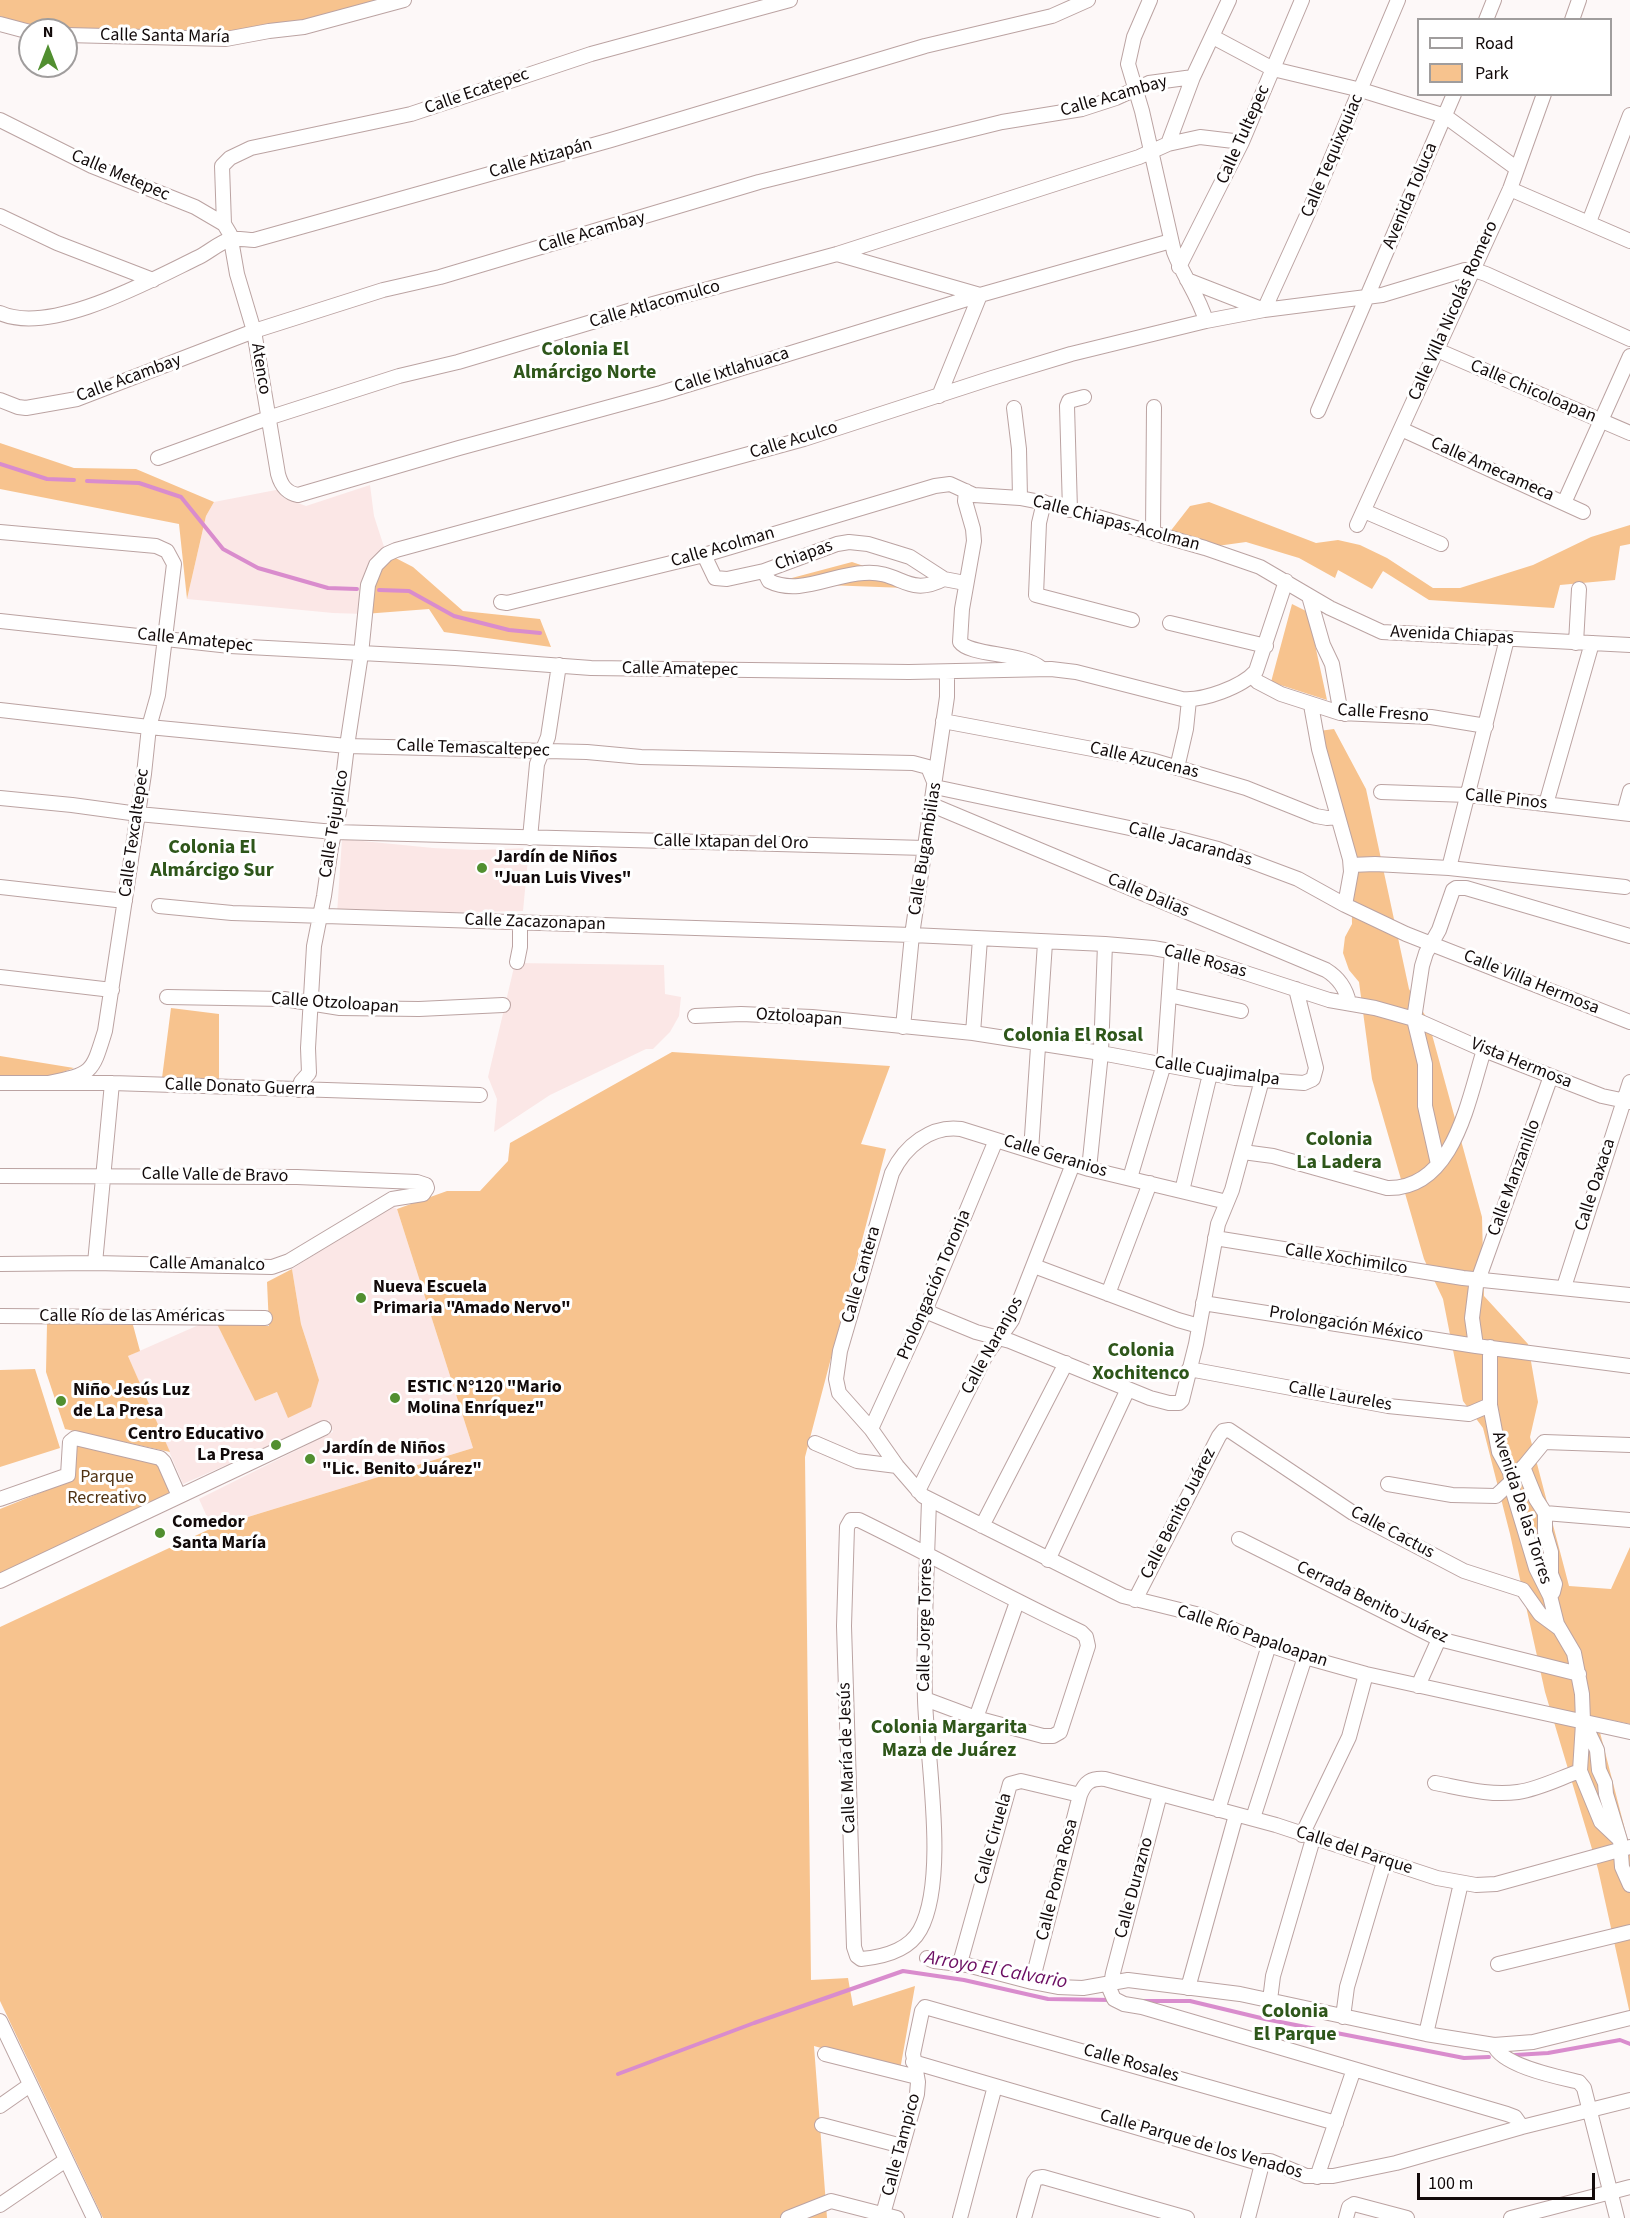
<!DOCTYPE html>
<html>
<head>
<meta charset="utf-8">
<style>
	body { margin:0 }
	#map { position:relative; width:1630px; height:2218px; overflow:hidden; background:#fdf8f8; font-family:"Source Sans 3",sans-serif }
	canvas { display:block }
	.legend { position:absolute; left:1417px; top:18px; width:195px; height:78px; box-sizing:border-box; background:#fff; border:2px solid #a09d9d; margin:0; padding:8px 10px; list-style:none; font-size:18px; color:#120a0a }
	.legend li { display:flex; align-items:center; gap:12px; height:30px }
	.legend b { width:30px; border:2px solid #a09d9d }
	.north { position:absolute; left:18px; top:18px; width:60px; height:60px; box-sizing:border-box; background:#fff; border:2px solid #a09d9d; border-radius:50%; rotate:0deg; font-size:16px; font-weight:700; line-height:24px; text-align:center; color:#120a0a }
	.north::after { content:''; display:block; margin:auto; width:21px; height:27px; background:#518f30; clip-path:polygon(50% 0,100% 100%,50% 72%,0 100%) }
	.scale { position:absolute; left:1417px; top:2173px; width:178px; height:27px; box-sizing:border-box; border:3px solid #120a0a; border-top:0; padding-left:8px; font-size:18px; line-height:21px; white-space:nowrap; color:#120a0a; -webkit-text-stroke:4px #fff; paint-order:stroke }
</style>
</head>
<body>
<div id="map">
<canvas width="1630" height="2218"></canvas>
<ul class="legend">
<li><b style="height:8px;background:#fff"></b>Road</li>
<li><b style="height:16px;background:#f7c38e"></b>Park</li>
</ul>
<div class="north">N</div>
<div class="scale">100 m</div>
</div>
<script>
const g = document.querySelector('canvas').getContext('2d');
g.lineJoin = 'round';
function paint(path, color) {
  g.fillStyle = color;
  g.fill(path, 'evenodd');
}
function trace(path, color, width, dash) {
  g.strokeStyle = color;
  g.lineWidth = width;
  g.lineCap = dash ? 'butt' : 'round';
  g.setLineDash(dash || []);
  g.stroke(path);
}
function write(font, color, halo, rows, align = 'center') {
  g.font = font + ' "Source Sans 3",sans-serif';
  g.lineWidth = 6;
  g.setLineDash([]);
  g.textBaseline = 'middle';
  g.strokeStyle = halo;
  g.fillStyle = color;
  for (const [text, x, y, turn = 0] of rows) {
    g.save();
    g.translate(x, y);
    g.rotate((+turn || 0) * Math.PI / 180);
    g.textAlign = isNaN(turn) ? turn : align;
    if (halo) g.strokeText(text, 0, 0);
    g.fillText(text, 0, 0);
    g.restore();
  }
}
paint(new Path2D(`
	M370 485 374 516 386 553 364 614 333 613 187 599 206 516 214 502 281 489 282 497 306 506Z
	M342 839 433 848 475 850 529 848 523 911 337 914Z
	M515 963 664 965 665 994 681 997 679 1016 670 1032 653 1049H646L550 1095 494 1132 497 1099 488 1077Z
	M391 1205 397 1209 473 1448 212 1528 199 1499 333 1432 329 1420 183 1484 128 1356 201 1324H217L255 1401 277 1392 319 1380 301 1324 292 1269Z`), '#fbe7e6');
paint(new Path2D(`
	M0 0H403L343 16 246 31 87 32 16 22 0 16Z
	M0 443 74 468 136 469 214 502 206 516 187 599 179 524 0 489Z
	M1209 502 1316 543 1338 540 1360 545 1387 558 1433 588H1460L1533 565 1591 537 1630 525V544L1620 546 1615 580 1560 585 1554 608 1429 600 1383 571 1372 589 1338 570 1335 578 1299 558 1246 542 1217 546 1169 533 1190 506Z
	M386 553 413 567 463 611 540 619 551 647 444 632 429 609 364 614Z
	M852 562 932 589 773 583Z
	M1292 604 1308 612 1327 700 1271 682Z
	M1334 729 1366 789 1409 989 1428 1020 1482 1217 1484 1296 1528 1344 1538 1402 1530 1437 1569 1586 1611 1589 1630 1547V1724L1596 1717 1630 1849V2014L1598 1869 1545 1692 1510 1534 1483 1428 1463 1401 1443 1299 1424 1259 1372 1079 1359 982 1349 970 1343 953 1345 937 1352 924 1351 859 1319 731Z
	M171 1008 219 1014V1086L162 1078Z
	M672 1052 890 1066 861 1144 886 1149 805 1457 811 1980 848 1978 853 2006 915 1986 900 2070 814 2046 827 2218H103L0 2001V1627L212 1528 473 1448 397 1209 447 1191H480L508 1161 510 1143Z
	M0 1056 74 1068 36 1082 0 1083Z
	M292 1269 301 1324 319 1380 311 1407 288 1418 277 1392 255 1401 217 1324 269 1326 267 1282Z
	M47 1324 133 1325 140 1351 128 1356 170 1452 65 1429 46 1372Z
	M35 1369 60 1448 0 1467V1370Z
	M72 1442 158 1464 174 1498 0 1577V1509L72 1480Z`), '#f7c38e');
trace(new Path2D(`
	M0 464 47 479 74 480
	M87 481 139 483 181 497 223 549 258 568 328 588 357 589
	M379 590 409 591 454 616 509 630 540 633
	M1140 2001H1190L1265 2019 1464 2058 1489 2057
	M1515 2055 1548 2053 1620 2040 1630 2044
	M618 2074 754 2023 903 1971 964 1980 1048 1999 1112 2000`), '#d98ccd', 4);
const minor = new Path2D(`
	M1150 0 1134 37 1128 64 1142 111 1174 252C1183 276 1199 296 1206 321
	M1486 20 1494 0
	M1572 20 1579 0
	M0 24 30 32
	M66 35 226 39 269 31 304 27 404 0
	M1213 37 1273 69 1361 90 1445 116 1516 168
	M0 120 92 166 195 207 224 224 230 234 237 274 254 331 278 474C281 485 286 493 298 495L459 448 661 393 980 295 1171 241
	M1168 144 1200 137 1242 142
	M1510 189 1630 241
	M0 216 57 243 153 280
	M1589 222 1630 115
	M224 224 222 166 230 158 251 148 411 114 591 54 790 0
	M837 254 980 295 939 396
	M1179 267 1242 142 1302 0
	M1187 280 1264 310 1309 211 1398 0
	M0 313C51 336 151 280 199 257 209 252 220 242 231 239 239 238 247 240 254 240L611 140 925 46 1052 16 1088 0
	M1437 350 1630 433
	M0 400 18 407 26 408 77 399 254 331 383 290 440 277 759 182 1002 122 1082 109 1116 98 1149 83 1193 77
	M1014 408 1019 449 1020 498
	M1318 411 1454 94
	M1401 429 1583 512
	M158 458 268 418 399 376 458 362 642 307 837 254 1139 157 1168 144 1193 77 1229 0
	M966 491 965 501 973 529 974 541 962 609 960 642C970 656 1021 652 1041 668
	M1044 502 1039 523 1036 595 1132 620
	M1564 503 1630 356
	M1070 510 1067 406 1069 401 1084 397
	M1364 511 1441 544
	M1357 525 1510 189 1544 94
	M0 532 156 546 167 551 174 564 158 695 149 727 144 774 105 1031C92 1073 93 1074 48 1083
	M1153 532 1154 407
	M704 555 715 578 727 579 764 571 837 544 849 542 868 544 910 557 944 579 965 583
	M764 571 769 581C799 596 833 574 864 573 901 570 907 598 944 579
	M1309 596 1323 645 1332 664 1339 703 1345 714
	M501 602 507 603 704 555 935 486 950 484 974 495 1020 498 1056 505 1205 548 1260 567 1330 608 1382 632 1630 645
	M0 621 230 646 455 658 591 668 909 672 1051 669 1076 672 1182 699C1203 701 1242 687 1256 671L1286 581
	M1170 623 1266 646
	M1576 643 1579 589
	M1252 676 1258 682 1281 694 1340 713 1431 717 1486 726
	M1311 705 1319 749 1350 859 1351 872 1345 905
	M0 710 149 727 347 746 587 752 641 757 913 763 928 767 935 784
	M943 721 1151 760 1246 788 1316 816 1327 818 1338 817
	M1177 768 1186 729 1189 700
	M935 787 1172 837 1218 849 1298 879 1345 905 1406 934 1630 1022
	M1381 792 1468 795 1630 814
	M0 798 72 805 138 814 334 832 925 848
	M1546 804 1592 643
	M932 805 1326 970C1339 978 1346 988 1349 1003
	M1624 813 1630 791
	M530 838 537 764 548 737 559 665
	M1351 865 1375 864 1449 868 1625 887
	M1449 868 1507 639
	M0 887 125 901
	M159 906 232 913 912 935 1105 944 1153 948 1187 954 1329 1000 1375 1008 1414 1019 1484 1050 1602 1096 1630 1102
	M517 962 520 947V922
	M0 977 112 990
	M1169 995 1241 1011
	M167 997 284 999 340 1008 419 1009 503 1005
	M695 1016 741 1014 812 1017 973 1033 1101 1053 1235 1078 1304 1083 1313 1079 1316 1068 1296 989
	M903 1027 912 935 947 697V672
	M973 1033 980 939
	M0 1083H112L480 1095
	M299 1090 301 1082 309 1073 308 1048 314 946 324 896 331 847 339 812 347 746 361 654 368 585 376 565 387 554 396 550 804 439 992 378 1071 354 1206 321 1264 310 1382 295 1465 270H1474L1486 274 1630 339
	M1031 1151 1045 943
	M1243 1152 1273 1156 1387 1188C1454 1190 1468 1100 1484 1050
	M1438 1164 1425 1106V1064L1414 1019 1422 966 1426 953 1439 930 1453 890 1456 888H1466L1630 936
	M1089 1169 1101 1053 1105 944
	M0 1176 297 1177 417 1182 426 1185 427 1188 423 1194 392 1199 289 1261 272 1267 95 1263 0 1264
	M1130 1178 1164 1064 1172 951
	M1182 1191 1210 1074
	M1227 1202 1089 1169 961 1129C931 1125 905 1146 892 1173L840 1351 836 1379 839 1393 871 1429 897 1466 923 1496 1123 1596 1200 1615 1269 1645 1305 1657 1366 1674 1630 1732
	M1215 1238 1463 1278 1630 1295
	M95 1263 112 1083
	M1034 1266 1178 1320 1199 1326
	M1564 1287 1630 1082
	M1108 1294 1150 1183
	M1203 1303 1476 1346 1630 1366
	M925 1311 976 1332 1010 1341 1150 1398 1169 1403H1179L1182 1400 1196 1344 1218 1224 1232 1190 1262 1080
	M0 1316 265 1318
	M1476 1346 1472 1318 1476 1286 1551 1076
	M1490 1347V1405L1499 1452 1510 1472 1514 1495 1536 1568 1550 1596 1557 1624 1574 1653 1582 1694 1583 1721 1597 1750 1599 1770 1605 1783 1606 1794 1620 1840 1622 1867 1630 1885
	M1189 1369 1388 1406 1469 1414 1490 1405
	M871 1429 925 1311 996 1140
	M815 1443 857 1461 897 1466
	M1523 1467 1536 1499 1545 1513V1532L1551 1552V1574L1555 1584 1553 1592 1550 1596
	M1388 1484 1452 1495 1496 1496 1512 1481 1544 1442 1630 1445
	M918 1491 985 1357C993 1343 1004 1333 1012 1320L1073 1164
	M0 1499 68 1475 70 1442 75 1438 160 1458 164 1462 179 1496
	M1545 1513 1630 1520
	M982 1526 1066 1363
	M1239 1539 1439 1639 1579 1674
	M1048 1560 1128 1389
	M0 1581 324 1428
	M1135 1600 1219 1436 1223 1431 1229 1430 1353 1513 1464 1571 1523 1590 1540 1614 1559 1628
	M1418 1686 1439 1639
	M925 1699 976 1718 1043 1736H1053L1060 1732 1088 1646 1086 1637 1081 1632C1006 1597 933 1556 859 1520H851L847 1527 844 1626 854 1947 857 1956 861 1959C883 1957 909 1950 920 1930 948 1879 927 1760 925 1700 923 1634 927 1567 929 1500
	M976 1718 1017 1602
	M1583 1723 1580 1771 1601 1822 1620 1840
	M1435 1783C1462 1788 1490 1796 1518 1792 1539 1789 1560 1778 1580 1771
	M1160 1794 1113 1973 1110 1990 1114 1999 1124 2004 1142 2007 1507 2114 1515 2117 1522 2127
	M1218 1810 1269 1645
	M1253 1818 1305 1657
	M1302 1835 1349 1737 1366 1674
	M927 1958 934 1961 967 1965 1032 1982 1058 1987 1083 1988 1128 1980 1240 1994 1426 2034 1494 2045 1533 2042 1630 2018
	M960 1963 1010 1784 1021 1781 1080 1795
	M1498 1964 1630 1932
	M1032 1982 1080 1795C1085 1782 1091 1778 1105 1779L1276 1825 1437 1878 1476 1885 1496 1884 1630 1847
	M1188 1988 1236 1815
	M1270 2000 1273 1976 1313 1839
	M1343 2017 1347 1987 1384 1862
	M0 2021 94 2218
	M1426 2034 1461 1883
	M1494 2045C1502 2066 1558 2077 1579 2082L1584 2088 1617 2218
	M825 2054 917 2077
	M913 2062 1262 2164 1264 2161H1270L1306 2176H1333L1396 2163 1522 2127 1630 2100
	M0 2106 30 2085
	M822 2125 902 2146
	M1317 2177 1354 2069
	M0 2205 66 2160
	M883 2214 917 2094 918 2082 913 2054 922 2011 925 2007 1336 2123
	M788 2218 831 2201 897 2218
	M960 2218 995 2086
	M1024 2218 1034 2182 1037 2178 1043 2177 1187 2218
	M1248 2218 1262 2164
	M1346 2218 1349 2207 1354 2204 1407 2218
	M1511 2218 1630 2187`);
trace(minor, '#bba3a2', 16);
trace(minor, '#fff', 14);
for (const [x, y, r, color] of [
	[482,868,6,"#518f30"],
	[361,1298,6,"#518f30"],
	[395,1398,6,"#518f30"],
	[61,1401,6,"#518f30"],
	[276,1445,6,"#518f30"],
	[310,1459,6,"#518f30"],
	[160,1533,6,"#518f30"]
]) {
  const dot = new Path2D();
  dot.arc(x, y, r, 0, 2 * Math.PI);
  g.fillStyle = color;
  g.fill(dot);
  trace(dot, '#fff', 2);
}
write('18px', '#120a0a', '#fff', [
	["Calle Santa María",165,37,1],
	["Calle Ecatepec",477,92,-19],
	["Calle Acambay",1114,97,-16],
	["Calle Tultepec",1244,135,-66],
	["Calle Tequixquiac",1333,156,-67],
	["Calle Atizapán",541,159,-16],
	["Calle Metepec",120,176,23],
	["Avenida Toluca",1411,196,-67],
	["Calle Acambay",592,233,-16],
	["Calle Atlacomulco",655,305,-16],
	["Calle Villa Nicolás Romero",1454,311,-66],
	["Atenco",260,369,81],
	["Calle Ixtlahuaca",732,371,-17],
	["Calle Acambay",129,379,-20],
	["Calle Chicoloapan",1533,392,23],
	["Calle Aculco",794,441,-17],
	["Calle Amecameca",1492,470,24],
	["Calle Chiapas-Acolman",1116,524,15],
	["Calle Acolman",723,548,-16],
	["Chiapas",804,556,-20],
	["Avenida Chiapas",1452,636,3],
	["Calle Amatepec",195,641,6],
	["Calle Amatepec",680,670,1],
	["Calle Fresno",1383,714,4],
	["Calle Temascaltepec",473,749,2],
	["Calle Azucenas",1144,761,13],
	["Calle Pinos",1506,800,6],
	["Calle Tejupilco",335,824,-81],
	["Calle Texcaltepec",135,833,-82],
	["Calle Ixtapan del Oro",731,843,1],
	["Calle Jacarandas",1190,845,15],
	["Calle Bugambilias",926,849,-81],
	["Calle Dalias",1148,896,23],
	["Calle Zacazonapan",535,923,2],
	["Calle Rosas",1205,962,15],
	["Calle Villa Hermosa",1531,983,22],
	["Calle Otzoloapan",335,1004,4],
	["Oztoloapan",799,1018,4],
	["Vista Hermosa",1521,1064,22],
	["Calle Cuajimalpa",1217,1072,8],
	["Calle Donato Guerra",240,1088,2],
	["Calle Geranios",1055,1157,17],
	["Calle Valle de Bravo",215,1176,1],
	["Calle Manzanillo",1515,1178,-70],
	["Calle Oaxaca",1596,1185,-72],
	["Calle Xochimilco",1346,1260,9],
	["Calle Amanalco",207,1265,1],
	["Calle Cantera",862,1275,-74],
	["Prolongación Toronja",935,1285,-67],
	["Calle Río de las Américas",132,1317],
	["Prolongación México",1346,1325,9],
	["Calle Naranjos",993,1346,-61],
	["Calle Laureles",1340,1397,10],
	["Avenida De las Torres",1521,1508,72],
	["Calle Benito Juárez",1179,1514,-63],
	["Calle Cactus",1392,1533,28],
	["Cerrada Benito Juárez",1372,1603,26],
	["Calle Jorge Torres",926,1625,-89],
	["Calle Río Papaloapan",1252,1637,19],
	["Calle María de Jesús",848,1758,-92],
	["Calle Ciruela",994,1839,-74],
	["Calle del Parque",1354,1851,18],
	["Calle Poma Rosa",1058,1880,-76],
	["Calle Durazno",1135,1888,-75],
	["Calle Rosales",1131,2064,16],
	["Calle Tampico",902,2145,-75],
	["Calle Parque de los Venados",1201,2145,16]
]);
write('bold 18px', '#120a0a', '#fff', [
	["Jardín de Niños",494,858],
	["\"Juan Luis Vives\"",494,879],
	["Nueva Escuela",373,1288],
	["Primaria \"Amado Nervo\"",373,1309],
	["ESTIC N°120 \"Mario",407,1388],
	["Molina Enríquez\"",407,1409],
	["Niño Jesús Luz",73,1391],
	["de La Presa",73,1412],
	["Centro Educativo",264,1435,"right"],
	["La Presa",264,1456,"right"],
	["Jardín de Niños",322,1449],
	["\"Lic. Benito Juárez\"",322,1470],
	["Comedor",172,1523],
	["Santa María",172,1544]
], 'left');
write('18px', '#4f3212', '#fff', [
	["Parque",107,1478],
	["Recreativo",107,1499]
]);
write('bold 20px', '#2e561a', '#fff', [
	["Colonia El",585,351],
	["Almárcigo Norte",585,374],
	["Colonia El",212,849],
	["Almárcigo Sur",212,872],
	["Colonia El Rosal",1073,1037],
	["Colonia",1339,1141],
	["La Ladera",1339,1164],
	["Colonia",1141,1352],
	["Xochitenco",1141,1375],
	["Colonia Margarita",949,1729],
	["Maza de Juárez",949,1752],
	["Colonia",1295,2013],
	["El Parque",1295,2036]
]);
write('italic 20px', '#6b0d62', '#fff', [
	["Arroyo El Calvario",996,1971,10]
]);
</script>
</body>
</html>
